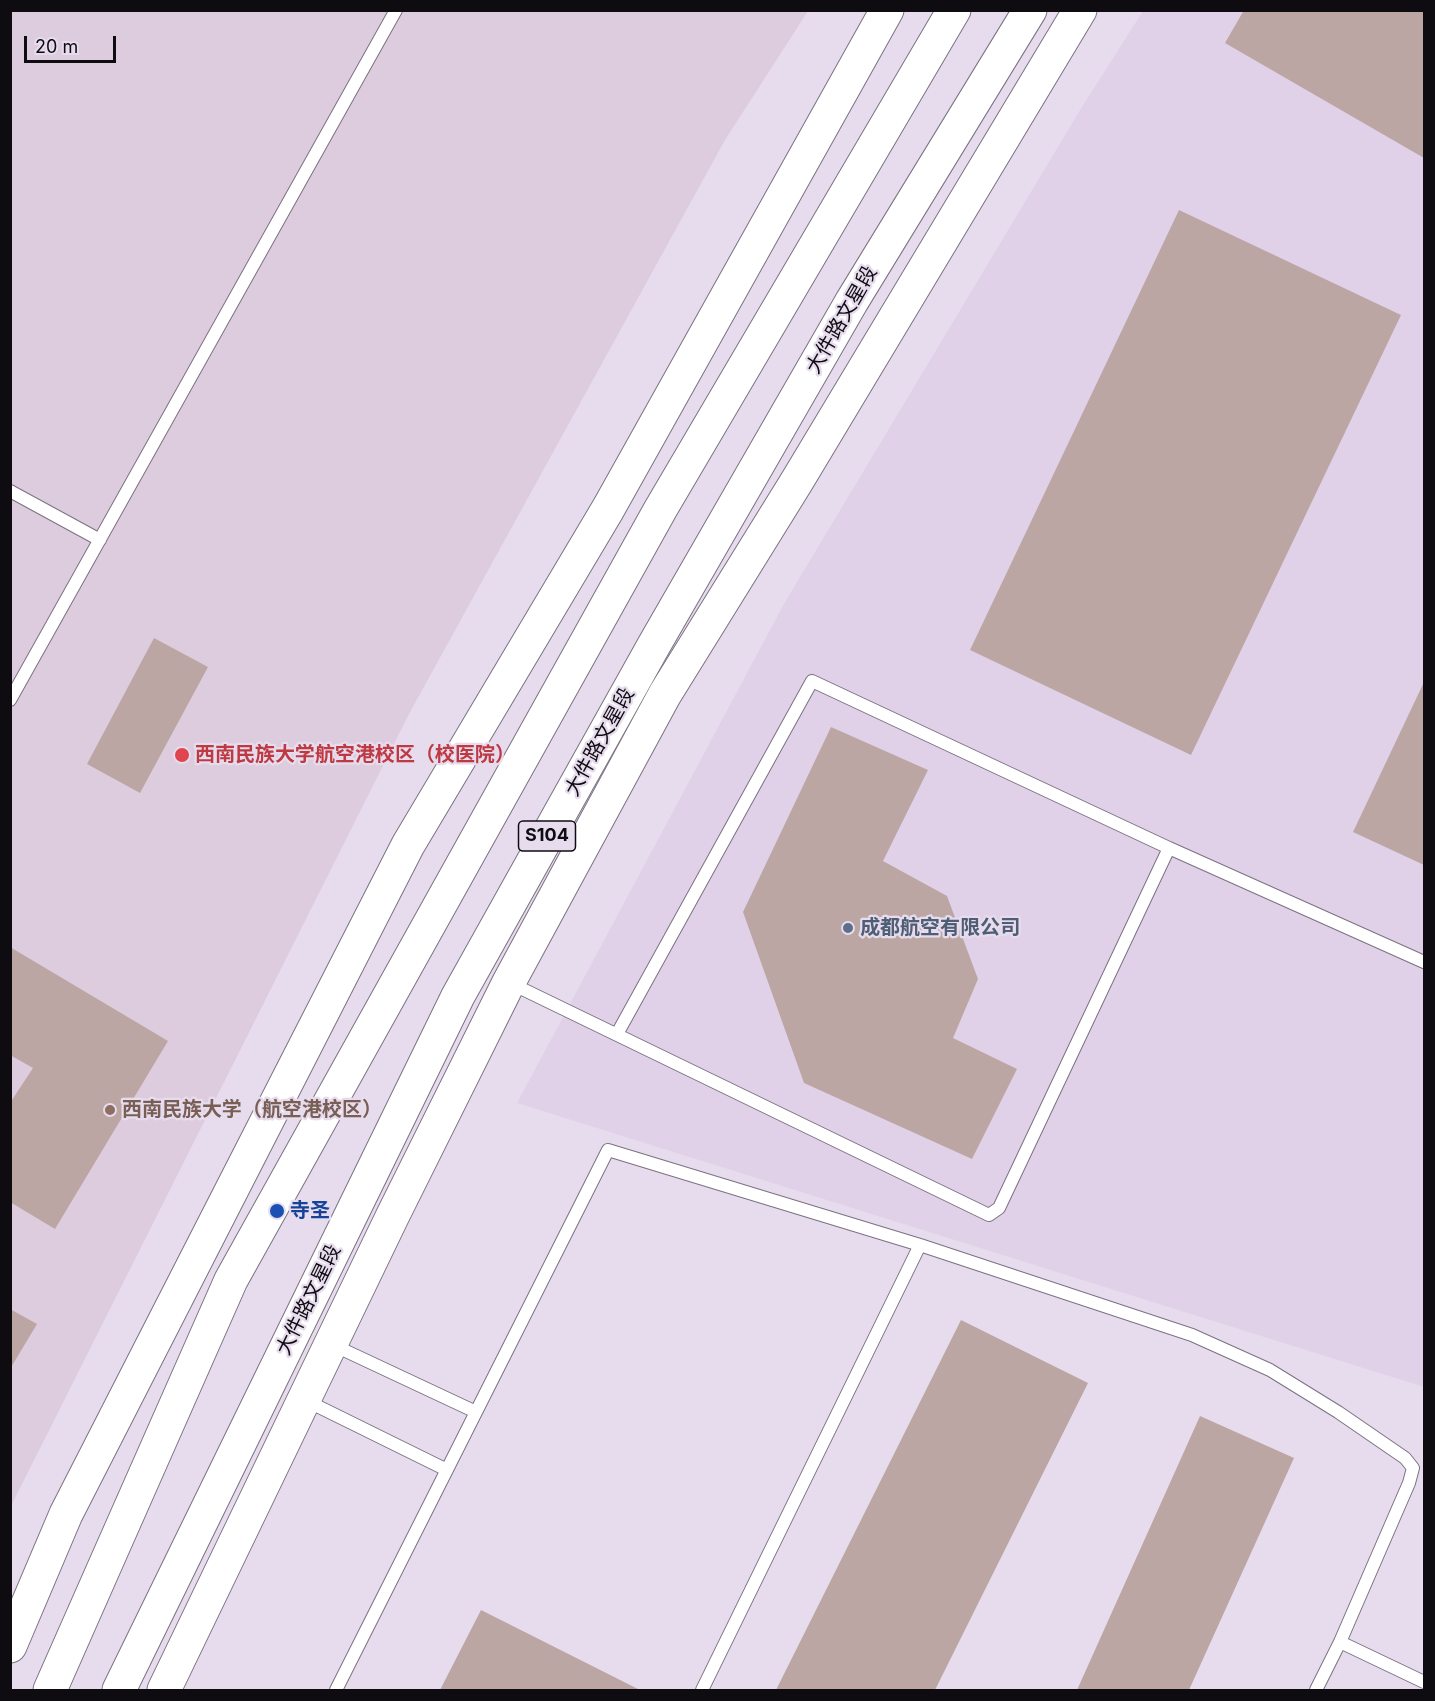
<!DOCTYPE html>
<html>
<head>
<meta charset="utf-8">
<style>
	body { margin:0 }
	#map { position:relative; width:1435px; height:1701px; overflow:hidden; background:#e7dced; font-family:Inter,sans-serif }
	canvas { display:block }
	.frame { position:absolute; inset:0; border:12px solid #0f0c11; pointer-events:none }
	.scale { position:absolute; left:24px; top:36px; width:92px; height:27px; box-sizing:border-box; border:3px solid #0f0c11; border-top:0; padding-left:8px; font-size:18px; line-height:21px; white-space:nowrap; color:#0f0c11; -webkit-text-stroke:4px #e7dced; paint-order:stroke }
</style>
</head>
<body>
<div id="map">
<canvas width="1435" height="1701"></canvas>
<div class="frame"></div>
<div class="scale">20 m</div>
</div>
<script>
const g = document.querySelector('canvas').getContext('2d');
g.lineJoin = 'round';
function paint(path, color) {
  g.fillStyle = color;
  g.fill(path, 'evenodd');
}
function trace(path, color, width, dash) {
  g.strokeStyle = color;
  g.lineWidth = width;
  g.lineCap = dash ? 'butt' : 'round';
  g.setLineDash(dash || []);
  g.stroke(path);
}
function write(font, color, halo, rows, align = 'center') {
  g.font = font + ' Inter,"Noto Sans SC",sans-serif';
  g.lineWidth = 4.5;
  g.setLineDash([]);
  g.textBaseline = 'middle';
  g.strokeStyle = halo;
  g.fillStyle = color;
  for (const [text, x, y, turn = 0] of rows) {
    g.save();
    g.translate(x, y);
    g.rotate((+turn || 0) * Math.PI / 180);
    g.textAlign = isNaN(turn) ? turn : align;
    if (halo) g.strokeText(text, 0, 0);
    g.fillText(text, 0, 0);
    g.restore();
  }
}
paint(new Path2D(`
	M1143 11H1424V1387L517 1103 785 602 1080 110Z`), '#e0d1e9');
paint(new Path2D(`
	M11 11H808L725 140 409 714 11 1506Z`), '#ddccde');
paint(new Path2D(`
	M1244 10H1424V158L1225 43Z
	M1179 210 1401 315 1191 755 970 650Z
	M154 638 208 667 140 793 87 764Z
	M1424 682V865L1353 832Z
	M831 727 928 770 883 861 947 896 978 979 953 1038 1017 1069 972 1159 804 1083 743 912Z
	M10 947 168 1041 55 1229 10 1202V1103L33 1068 10 1055Z
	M10 1309 37 1324 10 1369Z
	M961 1320 1088 1383 935 1690H776Z
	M1200 1416 1294 1458 1189 1690H1077Z
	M481 1610 640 1690H440Z`), '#bca6a3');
const lane = new Path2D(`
	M10 491 100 540
	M10 700 396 10
	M1169 848 1424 962
	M510 983 989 1215 999 1208 1169 848 812 681 617 1034
	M333 1345 476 1412
	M305 1400 447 1470
	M1340 1642 1424 1682
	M336 1690 608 1150 920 1245 1192 1335 1270 1370 1338 1412 1405 1458 1413 1468 1409 1483 1340 1642 1316 1690
	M702 1690 920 1245`);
const secondary = new Path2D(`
	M10 1646 66 1514 408 845 608 509 887 10
	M164 1690 392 1217 509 982 665 694 797 481 1080 10`);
const primary = new Path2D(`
	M50 1690 231 1280 660 510 954 10
	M119 1690 458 996 654 645 852 301 1030 10`);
trace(lane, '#7b7281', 14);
trace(secondary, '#7b7281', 35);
trace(primary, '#7b7281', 35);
trace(lane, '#fff', 12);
trace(secondary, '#fff', 33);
trace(primary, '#fff', 33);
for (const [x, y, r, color] of [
	[182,755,8,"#e0444e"],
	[848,928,6,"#5c6f8a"],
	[110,1110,6,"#8d6e63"],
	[277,1211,8,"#1a4fb4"]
]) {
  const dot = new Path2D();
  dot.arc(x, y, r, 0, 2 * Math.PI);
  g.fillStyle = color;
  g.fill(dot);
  trace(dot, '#e7dced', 2);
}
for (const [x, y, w] of [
	[547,836,57]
]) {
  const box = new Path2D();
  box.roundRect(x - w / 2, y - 15, w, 30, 4.5);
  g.fillStyle = '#e7dced';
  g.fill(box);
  trace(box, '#0f0c11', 1.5);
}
write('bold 18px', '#0f0c11', null, [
	["S104",547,836]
]);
write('20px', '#0f0c11', '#e7dced', [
	["大件路文星段",842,320,-60],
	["大件路文星段",600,742,-61],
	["大件路文星段",309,1300,-64]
]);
write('bold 20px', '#be3a42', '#e7dced', [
	["西南民族大学航空港校区（校医院）",195,755]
], 'left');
write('bold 20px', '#4e5e75', '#e7dced', [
	["成都航空有限公司",860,928]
], 'left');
write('bold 20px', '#785e54', '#e7dced', [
	["西南民族大学（航空港校区）",122,1110]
], 'left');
write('bold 20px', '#164399', '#e7dced', [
	["寺圣",290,1211]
], 'left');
</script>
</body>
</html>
